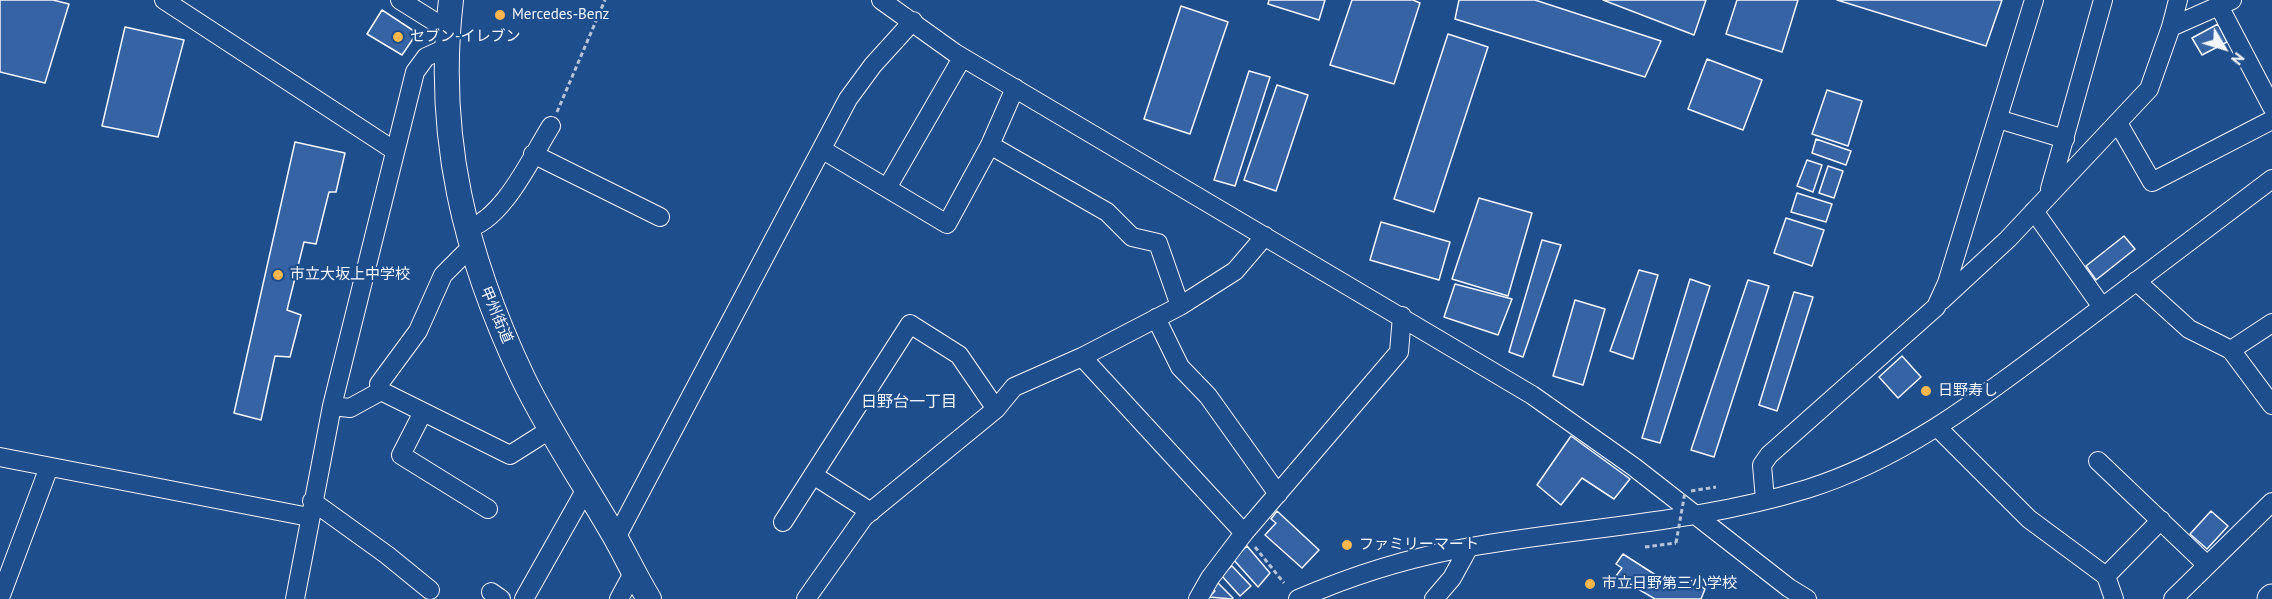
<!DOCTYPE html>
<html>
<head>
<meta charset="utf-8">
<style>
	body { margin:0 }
	#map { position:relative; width:2272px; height:599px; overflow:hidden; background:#1f4e8c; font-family:"PT Sans",sans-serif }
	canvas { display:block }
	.north { position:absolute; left:2194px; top:18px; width:60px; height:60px; -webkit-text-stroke:4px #1f4e8c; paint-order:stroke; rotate:128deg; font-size:16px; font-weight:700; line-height:24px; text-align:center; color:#f2f6ff }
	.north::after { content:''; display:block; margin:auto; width:21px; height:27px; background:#f2f6ff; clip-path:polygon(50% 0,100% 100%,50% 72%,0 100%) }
</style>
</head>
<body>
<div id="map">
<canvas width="2272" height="599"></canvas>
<div class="north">N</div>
</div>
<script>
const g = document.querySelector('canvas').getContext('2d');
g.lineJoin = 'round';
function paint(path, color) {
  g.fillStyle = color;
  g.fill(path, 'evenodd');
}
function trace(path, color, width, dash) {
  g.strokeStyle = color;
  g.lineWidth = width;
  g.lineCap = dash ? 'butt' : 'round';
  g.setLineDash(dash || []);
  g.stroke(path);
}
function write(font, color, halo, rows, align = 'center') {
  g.font = font + ' "PT Sans","Noto Sans JP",sans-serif';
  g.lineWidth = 4.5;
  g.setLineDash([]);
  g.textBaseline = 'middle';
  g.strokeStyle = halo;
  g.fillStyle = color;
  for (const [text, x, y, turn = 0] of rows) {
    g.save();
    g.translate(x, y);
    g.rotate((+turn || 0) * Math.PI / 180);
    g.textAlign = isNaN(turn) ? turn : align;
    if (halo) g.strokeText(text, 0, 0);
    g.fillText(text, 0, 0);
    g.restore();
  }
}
const building = new Path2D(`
	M0 0H53L69 4 45 83 0 72Z
	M1269 0H1325L1319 20 1268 4Z
	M1352 0H1413L1420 3 1394 84 1330 65Z
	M1459 0H1535L1661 41 1645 77 1455 19Z
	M1603 0H1706L1694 35Z
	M1737 0H1798L1782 52 1726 34Z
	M1837 0H2002L1986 46Z
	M1181 6 1228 22 1190 134 1144 119Z
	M382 10 417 33 402 55 367 34Z
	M2218 24 2227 42 2202 55 2192 38Z
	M125 27 184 40 158 137 102 126Z
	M1448 34 1488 47 1434 212 1394 199Z
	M1707 59 1762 80 1743 130 1688 109Z
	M1249 71 1270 77 1235 186 1214 180Z
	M1277 85 1308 95 1276 191 1244 180Z
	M1827 90 1862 101 1848 146 1812 134Z
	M1816 139 1851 151 1846 165 1812 153Z
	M295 142 345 153 336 192H329L316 244 304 242 287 310 301 315 290 357 275 356 261 420 234 413Z
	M1807 160 1822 165 1813 192 1797 186Z
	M1828 166 1843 171 1834 198 1819 193Z
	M1797 193 1832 204 1826 222 1791 212Z
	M1479 198 1532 213 1508 296 1452 279Z
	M1786 218 1824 230 1812 266 1774 253Z
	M1381 222 1450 242 1439 280 1370 260Z
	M2124 236 2135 249 2096 280 2086 266Z
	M1542 240 1561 245 1523 357 1509 352Z
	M1639 270 1658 275 1633 359 1610 351Z
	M1690 279 1710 286 1660 443 1642 438Z
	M1748 280 1769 286 1714 457 1691 450Z
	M1455 284 1512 299 1498 335 1444 317Z
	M1794 292 1813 297 1777 411 1759 405Z
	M1575 300 1605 309 1583 385 1553 376Z
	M1902 356 1921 377 1898 398 1879 377Z
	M1571 436 1630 479 1614 499 1582 478 1561 505 1537 485Z
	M1277 511 1319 550 1302 568 1265 535 1276 523 1271 519Z
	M2211 511 2228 526 2207 549 2190 534Z
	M1247 546 1270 573 1258 587 1233 559Z
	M1623 554 1676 588 1685 576 1705 589 1701 599H1655L1616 576 1622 568 1616 564Z
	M1232 566 1251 586 1240 596 1221 575Z
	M1218 583 1233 598 1232 599 1209 597 1215 591 1212 588Z`);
paint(building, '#3563a3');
trace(building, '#f2f6ff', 1.5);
const minor = new Path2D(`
	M164 0 395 151
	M400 0 448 30
	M881 0 955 53 1532 395 1634 467 1789 588 1807 599
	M2219 6 2272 107
	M2171 27 2178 0
	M1998 119 2065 139
	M2118 123 2152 182 2272 120
	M990 145 1107 212 1132 237 1158 243 1180 306
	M823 150 947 224 990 145 1015 88
	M533 154 660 217
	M887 188 962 58
	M2050 189 2103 0
	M2034 211 2102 307
	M466 229C503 221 532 156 551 126
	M2136 281 2189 329 2231 350 2272 405
	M1941 301 2008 239 2149 89 2171 27 2232 0
	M1156 318 1180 367 1208 396 1278 494
	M2231 350 2272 323
	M1082 357 1244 533
	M381 391 379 384 418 331 443 275 470 248
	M332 406 350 408 381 391 510 455 551 429
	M423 412 401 455 488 509
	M1938 428 2029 519 2106 576
	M0 457 309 517
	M2098 461 2207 565
	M813 475 871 512
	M1765 500 1762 465 1769 455 1936 307 1947 283 2034 0
	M312 501 387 555 430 590
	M783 522 910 324 959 355 996 409
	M616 538 848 99 873 65 913 21
	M491 592 501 599
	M0 598 49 467
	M295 599 332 406 415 72 426 57 448 47
	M524 599 586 489
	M619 599 633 573
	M806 599 864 517 996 409 1014 387 1082 357 1180 306 1235 271 1265 236
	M1198 599 1210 578 1244 533 1399 352 1402 316
	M1298 599C1353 575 1411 557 1470 547 1583 527 1697 523 1807 489 1906 458 1986 394 2068 333 2136 282 2204 230 2272 179
	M1434 599 1452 578 1469 547
	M2114 599 2106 576 2161 520
	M2173 599 2272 502`);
const major = new Path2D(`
	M451 0C435 136 465 256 523 378 549 432 584 483 614 535 626 556 636 578 649 599`);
const highway = new Path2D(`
	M2271 599 2272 598`);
trace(minor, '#f2f6ff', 20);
trace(major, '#f2f6ff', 26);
trace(highway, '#f2f6ff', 29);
trace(new Path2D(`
	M557 112 605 0
	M1691 491 1716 487
	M1255 547 1284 583
	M1645 547 1676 543`), '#b3c4dc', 3, [4.5, 3]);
trace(minor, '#1f4e8c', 18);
trace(major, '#1f4e8c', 24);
trace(highway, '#1f4e8c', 27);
trace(new Path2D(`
	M1676 543 1685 492`), '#b3c4dc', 3, [4.5, 3]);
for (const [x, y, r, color] of [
	[500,15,6,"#ffb74d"],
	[398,37,6,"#ffb74d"],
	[278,275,6,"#ffb74d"],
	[1926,391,6,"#ffb74d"],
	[1347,545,6,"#ffb74d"],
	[1590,584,6,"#ffb74d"]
]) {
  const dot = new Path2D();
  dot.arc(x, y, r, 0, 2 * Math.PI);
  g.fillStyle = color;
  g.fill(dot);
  trace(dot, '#1f4e8c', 2);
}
write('15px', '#f2f6ff', '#1f4e8c', [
	["Mercedes-Benz",512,15],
	["セブン-イレブン",410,37],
	["市立大坂上中学校",290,275],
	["日野寿し",1938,391],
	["ファミリーマート",1359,545],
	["市立日野第三小学校",1602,584]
], 'left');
write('15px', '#f2f6ff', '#1f4e8c', [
	["甲州街道",496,315,67]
]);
write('16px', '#f2f6ff', '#1f4e8c', [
	["日野台一丁目",909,402]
]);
</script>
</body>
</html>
